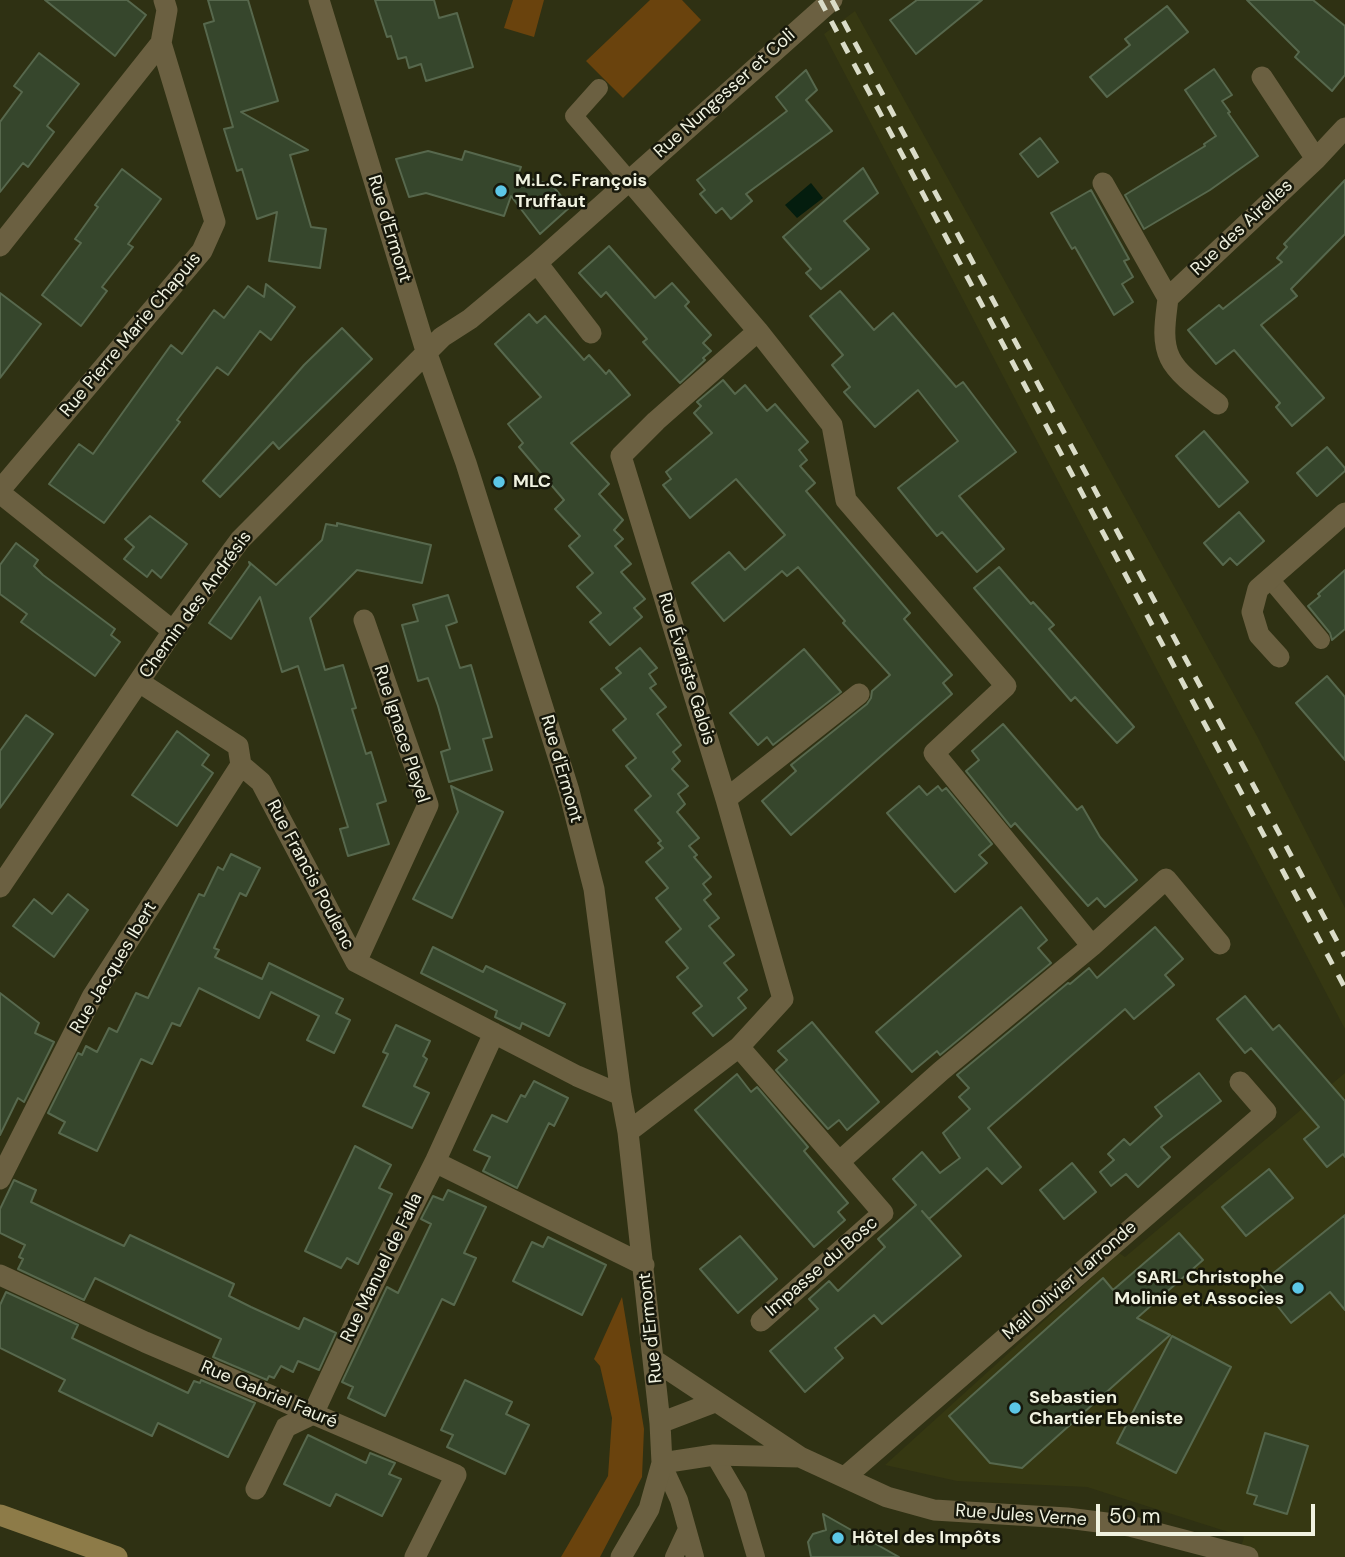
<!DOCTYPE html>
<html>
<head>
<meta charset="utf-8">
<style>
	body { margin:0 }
	#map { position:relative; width:1345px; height:1557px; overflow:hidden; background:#2f3113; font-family:"DM Sans",sans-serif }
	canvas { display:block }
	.scale { position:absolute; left:1096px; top:1504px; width:219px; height:32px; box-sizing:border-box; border:4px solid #f0f2e0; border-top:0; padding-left:9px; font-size:21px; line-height:24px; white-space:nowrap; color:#f0f2e0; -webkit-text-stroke:5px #17180b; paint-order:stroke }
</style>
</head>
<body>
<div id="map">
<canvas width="1345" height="1557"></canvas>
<div class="scale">50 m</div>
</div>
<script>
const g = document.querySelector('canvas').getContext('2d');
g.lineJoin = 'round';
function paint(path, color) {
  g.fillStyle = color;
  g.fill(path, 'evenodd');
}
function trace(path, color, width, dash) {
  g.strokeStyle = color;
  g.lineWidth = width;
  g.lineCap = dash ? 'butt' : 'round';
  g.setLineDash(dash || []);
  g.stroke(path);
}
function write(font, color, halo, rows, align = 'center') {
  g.font = font + ' "DM Sans",sans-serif';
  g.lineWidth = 5;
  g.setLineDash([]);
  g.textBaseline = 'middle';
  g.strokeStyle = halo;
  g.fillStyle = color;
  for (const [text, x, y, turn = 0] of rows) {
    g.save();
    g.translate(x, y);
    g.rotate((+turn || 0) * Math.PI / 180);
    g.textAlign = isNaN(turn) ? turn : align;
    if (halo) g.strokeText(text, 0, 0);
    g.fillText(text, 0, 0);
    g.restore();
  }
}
paint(new Path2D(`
	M855 11 1257 736 1345 908V1029L824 34Z
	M1345 1073V1557H1238L1244 1537 1087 1487 957 1481 885 1465 1119 1253 1125 1257Z`), '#363812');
paint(new Path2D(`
	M513 0H544L534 37 504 28Z
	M650 0H682L701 20 623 98 586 61Z
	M622 1297 644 1429 642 1477 600 1557H561L608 1476 612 1418 600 1366 594 1359Z`), '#6a430d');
paint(new Path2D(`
	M811 183 823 198 797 218 785 205Z`), '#041d0e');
const building = new Path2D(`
	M45 0H127L146 15 115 56Z
	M208 0H248L278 101 241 112 308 150 290 155 311 227 326 229 320 268 269 261 277 212 257 219 242 169 237 171 224 129 233 127 204 24 214 21Z
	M375 0H434L439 18 457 13 473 67 426 81 421 64 409 68 406 57 398 59 391 36 387 37Z
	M917 0H982L916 54 890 20Z
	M1247 0H1313L1345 26V75L1332 91 1295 57 1299 52Z
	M1167 6 1188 32 1107 97 1090 77 1130 45 1125 39Z
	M39 53 79 84 47 126 54 132 28 167 23 163 0 192V122L22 92 14 86Z
	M1214 69 1232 95 1222 101 1230 112 1228 113 1258 156 1210 190 1144 229 1125 195 1205 146 1204 144 1216 136 1185 90Z
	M806 70 817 90 806 100 832 131 746 194 752 201 731 219 722 208 716 213 700 194 705 190 697 180 787 111 776 97Z
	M1040 138 1058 162 1038 177 1020 154Z
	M428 151 462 160 465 151 521 167 518 175 552 185 570 207 540 234 511 196 504 216 426 193 409 197 396 159Z
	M863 168 878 193 844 221 869 249 821 289 806 273 811 269 783 237Z
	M122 169 161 199 128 244 133 247 102 287 107 291 81 326 42 295 81 243 75 239 98 207 95 205Z
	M1345 180V234L1291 289 1297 296 1261 325 1324 398 1292 426 1276 407 1280 403 1234 350 1216 364 1188 330 1219 305 1223 309 1282 262 1277 258 1287 247 1284 244Z
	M1091 190 1129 259 1124 261 1133 277 1122 284 1133 302 1114 315 1075 247 1072 249 1051 213Z
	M609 246 655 298 672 283 689 302 685 306 711 335 703 343 711 351 703 358 705 360 680 383 643 342 647 339 606 292 601 297 579 273Z
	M266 284 295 307 271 340 260 331 228 375 217 367 177 420 180 422 104 523 49 484 79 444 93 454 171 345 182 354 214 310 224 318 248 286 264 297Z
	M840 291 874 330 893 313 956 387 963 382 1016 452 959 496 1004 549 977 572 942 532 937 536 898 488 958 441 918 390 875 427 844 392 850 387 832 365 843 355 810 316Z
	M0 293 41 324 0 378Z
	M529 314 537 323 545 316 584 360 589 355 606 374 609 370 630 395 571 443 609 484 599 494 623 520 614 530 623 539 615 546 631 564 621 572 645 599 634 608 642 617 610 645 590 622 601 613 577 587 593 573 569 546 580 536 555 509 564 500 519 447 523 443 508 424 541 397 495 344Z
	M342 328 372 359 279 449 273 442 220 497 203 481 304 365Z
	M723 380 735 394 745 385 767 411 775 404 808 442 799 450 807 460 800 466 815 483 806 491 910 613 904 619 952 675 943 683 952 694 791 835 762 801 796 771 791 765 867 704 871 698 872 691 890 675 843 623 845 621 798 567 787 576 782 571 724 621 692 583 729 552 745 570 785 535 736 479 690 518 663 485 671 479 666 472 712 433 694 413 701 406 697 402Z
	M1204 431 1248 482 1219 507 1176 456Z
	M1327 447 1345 468V471L1317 496 1297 473Z
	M1239 512 1264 541 1237 565 1230 558 1223 565 1204 543Z
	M150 516 187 544 161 578 152 570 147 577 124 559 134 547 125 539Z
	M337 523 431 545 422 583 357 570 310 618 325 670 343 665 356 708 352 709 366 754 371 752 386 801 377 804 389 844 348 856 340 829 348 827 298 666 282 672 260 597 231 639 209 623 250 565 249 562 276 585 322 540 326 524 337 526Z
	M16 543 38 560 34 566 43 575 115 629 111 635 120 642 95 676 21 622 27 614 0 594V565Z
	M999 567 1031 604 1033 602 1054 625 1049 629 1134 727 1117 743 1075 697 1071 701 974 588Z
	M1345 570V629L1332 640 1330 633 1308 606 1320 596 1318 594Z
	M448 595 457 622 446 626 460 668 471 665 492 737 483 739 492 770 449 782 441 752 450 749 438 706 428 678 418 681 402 625 418 621 413 605Z
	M640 648 657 668 649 674 656 684 650 688 666 707 657 714 681 745 673 752 680 761 672 769 688 786 678 794 685 804 677 812 699 838 689 846 697 855 694 857 711 877 703 884 711 894 704 900 719 918 709 926 734 955 724 963 747 990 738 998 746 1008 713 1036 693 1013 702 1006 677 977 688 968 666 942 681 929 656 898 668 888 646 862 663 848 658 843 661 841 635 810 651 796 626 766 636 758 613 730 626 719 601 689 621 673 616 668Z
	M804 649 841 692 773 745 767 737 758 745 730 713Z
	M1327 676 1345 697V760L1296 703Z
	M26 715 53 734 0 808V751Z
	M1003 724 1077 810 1082 806 1100 837 1137 880 1105 907 1097 898 1088 906 1015 823 1011 827 966 771 979 760 972 751Z
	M177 731 209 755 202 765 213 773 177 826 132 795Z
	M451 786 503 812 452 918 413 899 458 812Z
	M919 786 927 795 938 786 942 791 946 788 992 844 979 855 987 863 955 892 887 813Z
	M231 854 260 868 246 896 240 893 214 948 219 950 215 957 262 979 269 963 343 999 336 1013 350 1020 334 1053 307 1040 319 1016 271 992 259 1018 199 988 180 1026 172 1023 152 1064 141 1059 97 1151 59 1133 65 1122 48 1113 78 1053 82 1055 86 1046 97 1052 109 1028 117 1032 136 993 148 998 199 894 204 896 218 867 223 870Z
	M68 894 88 910 54 957 13 926 34 899 52 914Z
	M1021 907 1047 940 1038 948 1051 963 940 1055 937 1051 912 1072 876 1032Z
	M1155 927 1183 959 1165 975 1174 985 1134 1019 1125 1009 988 1128 1021 1167 1002 1184 987 1168 929 1219 922 1211 961 1256 882 1324 874 1315 835 1348 843 1358 805 1392 770 1351 818 1309 809 1299 829 1281 838 1291 885 1247 878 1239 916 1205 893 1179 922 1152 940 1173 960 1158 943 1133 970 1109 959 1097 969 1088 957 1075 1068 983 1070 984 1089 968 1097 978Z
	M433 947 483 972 486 966 565 1004 549 1036 522 1023 520 1029 495 1017 497 1011 421 973Z
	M0 993 39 1023 35 1033 54 1042 24 1102 18 1098 0 1135Z
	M1245 996 1273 1030 1279 1025 1345 1101V1157L1343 1154 1327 1167 1304 1139 1319 1127 1251 1048 1245 1053 1217 1019Z
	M812 1022 879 1102 847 1130 839 1120 828 1129 776 1070 787 1060 778 1051Z
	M396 1025 430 1041 423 1056 427 1059 414 1086 429 1093 412 1128 363 1106 388 1054 383 1052Z
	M1199 1073 1221 1101 1161 1147 1170 1157 1138 1187 1126 1174 1111 1186 1100 1172 1114 1160 1108 1154 1124 1139 1130 1145 1162 1116 1155 1107Z
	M737 1074 751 1092 757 1087 808 1147 804 1151 848 1203 838 1212 845 1220 814 1247 695 1110Z
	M534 1081 568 1098 554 1126 549 1123 517 1188 483 1171 490 1157 474 1150 492 1115 507 1122 521 1095 525 1097Z
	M355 1146 391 1165 379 1188 392 1194 358 1264 347 1258 341 1268 305 1251Z
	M1072 1163 1096 1192 1064 1219 1040 1190Z
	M1269 1169 1293 1198 1246 1236 1222 1207Z
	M14 1180 36 1190 31 1202 77 1224 124 1246 130 1235 234 1284 229 1296 251 1307 299 1329 304 1318 336 1333 319 1370 298 1361 293 1372 281 1366 274 1378 269 1376 267 1380 213 1357 221 1339 95 1278 84 1300 18 1269 23 1259 19 1257 25 1245 0 1233V1209Z
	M448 1190 486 1207 464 1253 476 1258 454 1305 442 1299 385 1416 348 1398 353 1387 342 1382 387 1287 398 1293 431 1224 421 1219 433 1196 443 1200Z
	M1345 1215V1310L1330 1292 1291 1323 1260 1284Z
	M1179 1233 1203 1260 1137 1318 1170 1335 1022 1468 990 1463 949 1416 1103 1278 1113 1290Z
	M740 1236 777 1279 738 1313 700 1269Z
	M548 1237 606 1265 582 1315 513 1281 532 1242 543 1247Z
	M6 1292 78 1325 72 1338 188 1393 194 1381 200 1383 201 1380 255 1403 228 1457 158 1423 152 1436 59 1391 65 1380 0 1348V1305Z
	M1172 1336 1231 1367 1176 1473 1117 1443Z
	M465 1380 512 1402 506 1414 529 1425 505 1474 447 1447 453 1435 441 1430Z
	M1265 1433 1308 1446 1287 1514 1254 1504 1257 1496 1247 1493Z
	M308 1435 366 1463 370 1453 395 1463 389 1474 401 1479 382 1516 336 1494 330 1506 284 1484Z
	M823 1514 899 1557H811L808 1542 813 1534 826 1530Z`);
paint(building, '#36462c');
trace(building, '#57684d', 2);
trace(new Path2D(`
	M599 88 574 116 629 180
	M1269 578 1321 640
	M714 1455 738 1496 756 1557
	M662 1463 679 1500 695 1557
	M674 1557 687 1529`), '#6b6041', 18);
trace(new Path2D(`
	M319 0 426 351 466 463 569 791 594 889 621 1095 628 1132 660 1423 662 1463 649 1509 621 1557
	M1262 77 1316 159
	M629 180 758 331 832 425 846 500 1006 686 934 753 1092 946 941 1071 839 1162 739 1047 783 999 726 799 621 456 656 421 758 331
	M1103 183 1168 298
	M0 246 161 43
	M537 263 591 333
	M1218 404C1203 392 1178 375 1170 358 1161 340 1166 317 1168 298L1316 159 1345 128
	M0 490 202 251 215 222 161 43 167 10 164 0
	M0 493 173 631
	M1279 657 1259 635 1252 612 1258 589 1345 513
	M139 682 238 746 241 765 261 782 356 962 577 1076 621 1095
	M726 799 859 694
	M0 887 173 631 240 540 442 337 470 319 537 263 832 0
	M1092 946 1166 879 1220 944
	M356 962 428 805 364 620
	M628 1132 739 1047
	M435 1162 644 1265
	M0 1179 92 997 241 765
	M0 1275 145 1342 456 1475 415 1557
	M761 1321 883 1213 839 1162
	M654 1360 800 1457 887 1497 934 1510 1067 1518 1130 1526 1248 1557
	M660 1423 715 1402
	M662 1463 714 1455 800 1457
	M845 1477 1266 1112 1240 1082
	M256 1489 286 1427 313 1414 371 1289 435 1162 494 1033`), '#6b6041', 21);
trace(new Path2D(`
	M0 1515 117 1557`), '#8d7b48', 21);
trace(new Path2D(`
	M820 0 1345 988
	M832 0 1345 956`), '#dadcc8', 5, [12, 12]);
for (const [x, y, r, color] of [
	[501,191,7,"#5cc7e7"],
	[499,482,7,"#5cc7e7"],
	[1298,1288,7,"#5cc7e7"],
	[1015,1408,7,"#5cc7e7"],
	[838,1538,7,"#5cc7e7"]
]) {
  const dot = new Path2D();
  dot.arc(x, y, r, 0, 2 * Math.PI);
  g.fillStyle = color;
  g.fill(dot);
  trace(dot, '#17180b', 2.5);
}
write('18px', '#f0f2e0', '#17180b', [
	["Rue Nungesser et Coli",725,94,-42],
	["Rue des Airelles",1242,228,-43],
	["Rue d'Ermont",389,229,73],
	["Rue Pierre Marie Chapuis",131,335,-50],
	["Chemin des Andrésis",196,605,-54],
	["Rue Évariste Galois",686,669,73],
	["Rue Ignace Pleyel",401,734,72],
	["Rue d'Ermont",561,769,74],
	["Rue Francis Poulenc",310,875,62],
	["Rue Jacques Ibert",114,968,-59],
	["Impasse du Bosc",822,1267,-41],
	["Rue Manuel de Falla",382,1268,-64],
	["Mail Olivier Larronde",1070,1281,-41],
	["Rue d'Ermont",651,1328,-96],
	["Rue Gabriel Fauré",269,1395,23],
	["Rue Jules Verne",1021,1516,4]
]);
write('bold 18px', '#f0f2e0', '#17180b', [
	["M.L.C. François",515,181],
	["Truffaut",515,202],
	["MLC",513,482],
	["SARL Christophe",1284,1278,"right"],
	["Molinie et Associes",1284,1299,"right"],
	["Sebastien",1029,1398],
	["Chartier Ebeniste",1029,1419],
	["Hôtel des Impôts",852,1538]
], 'left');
</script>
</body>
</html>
